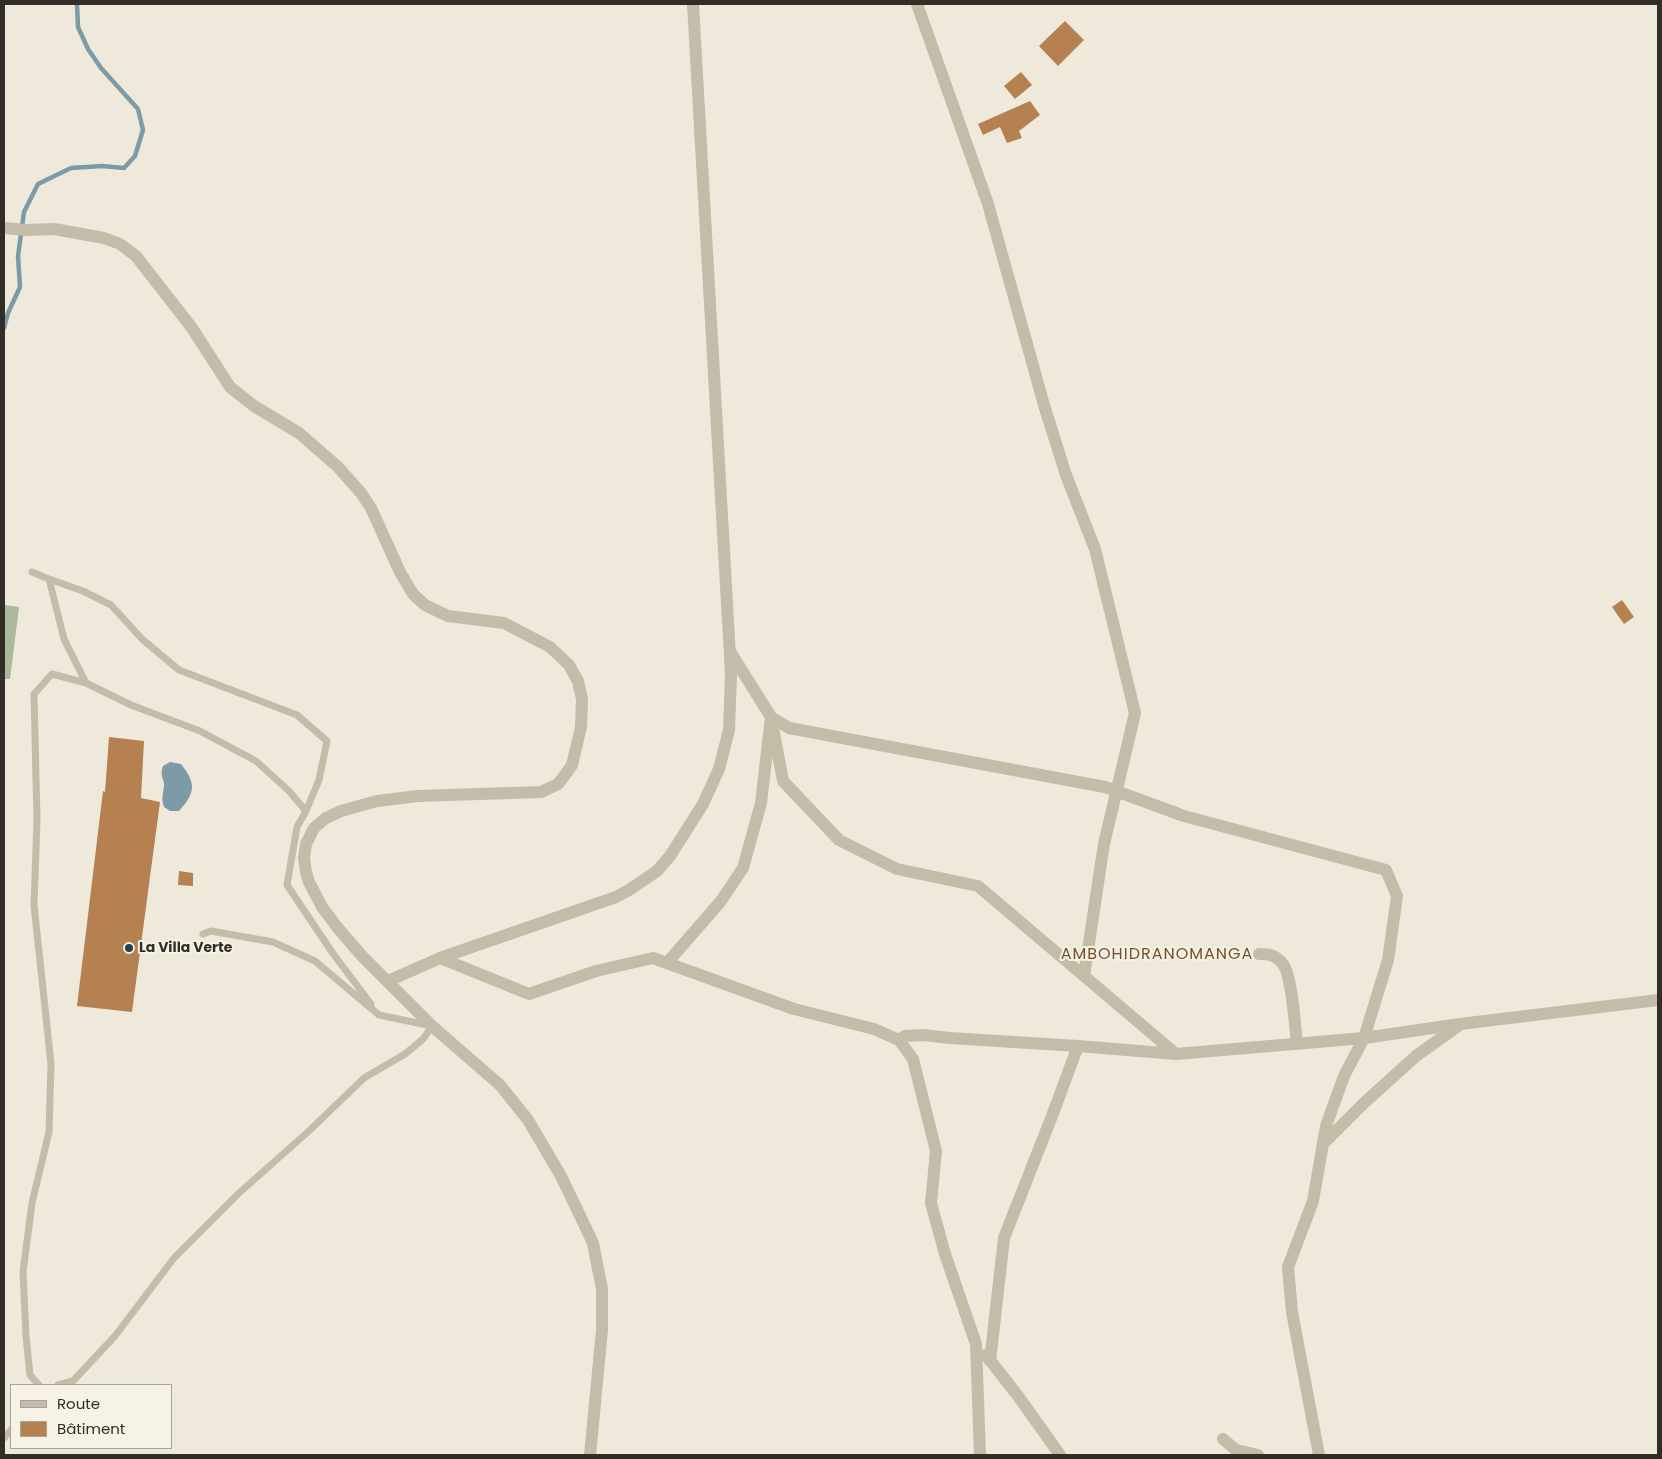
<!DOCTYPE html>
<html>
<head>
<meta charset="utf-8">
<style>
	body { margin:0 }
	#map { position:relative; width:1662px; height:1459px; overflow:hidden; background:#eee9da; font-family:Poppins,sans-serif }
	canvas { display:block }
	.frame { position:absolute; inset:0; border:5px solid #322d27; pointer-events:none }
	.legend { position:absolute; left:10px; top:1384px; width:162px; height:65px; box-sizing:border-box; background:#f6f2e6; border:1px solid #a8a39a; margin:0; padding:6px 9px; list-style:none; font-size:15px; color:#322d27 }
	.legend li { display:flex; align-items:center; gap:10px; height:25px }
	.legend b { width:25px; border:1px solid #a8a39a }
</style>
</head>
<body>
<div id="map">
<canvas width="1662" height="1459"></canvas>
<div class="frame"></div>
<ul class="legend">
<li><b style="height:6px;background:#c4bba8"></b>Route</li>
<li><b style="height:14px;background:#b68150"></b>Bâtiment</li>
</ul>
</div>
<script>
const g = document.querySelector('canvas').getContext('2d');
g.lineJoin = 'round';
function paint(path, color) {
  g.fillStyle = color;
  g.fill(path, 'evenodd');
}
function trace(path, color, width, dash) {
  g.strokeStyle = color;
  g.lineWidth = width;
  g.lineCap = dash ? 'butt' : 'round';
  g.setLineDash(dash || []);
  g.stroke(path);
}
function write(font, color, halo, rows, align = 'center') {
  g.font = font + ' Poppins,sans-serif';
  g.lineWidth = 4;
  g.setLineDash([]);
  g.textBaseline = 'middle';
  g.strokeStyle = halo;
  g.fillStyle = color;
  for (const [text, x, y, turn = 0] of rows) {
    g.save();
    g.translate(x, y);
    g.rotate((+turn || 0) * Math.PI / 180);
    g.textAlign = isNaN(turn) ? turn : align;
    if (halo) g.strokeText(text, 0, 0);
    g.fillText(text, 0, 0);
    g.restore();
  }
}
paint(new Path2D(`
	M4 605 19 607 10 679H4Z`), '#a9ba9c');
paint(new Path2D(`
	M170 762 181 764C197 784 195 793 179 811H170L164 807C161 797 163 796 164 786 165 779 159 777 163 766Z`), '#7d9ba7');
trace(new Path2D(`
	M4 328 8 313 20 287 18 256 24 212 38 184 71 168 102 166 124 168 135 156 143 130 138 109 101 68 88 49 78 27 77 4`), '#7d9ba7', 4.5);
paint(new Path2D(`
	M1065 21 1084 40 1058 66 1039 46Z
	M1021 72 1032 85 1015 99 1004 86Z
	M1030 101 1040 115 1019 131 1022 138 1007 143 1000 127 983 135 978 124Z
	M1622 600 1634 617 1624 624 1612 607Z
	M109 737 144 741 141 798 160 802 132 1012 77 1006 103 791 105 792Z
	M179 871 193 873V886L178 885Z`), '#b68150');
trace(new Path2D(`
	M32 572 49 579 64 639 86 683 131 705 200 731 256 761 289 791 306 811 297 827 287 885 334 955 371 1004
	M49 579 83 591 111 605 142 639 179 670 297 715 327 741 319 780 306 811
	M39 1385 30 1375 26 1336 23 1272 32 1203 49 1132 51 1064 34 905 37 820 34 694 52 674 86 683
	M58 1385 73 1381 115 1336 174 1258 239 1193 310 1130 364 1078 405 1054 423 1039 432 1026 379 1015 315 961 273 942 211 931 203 934
	M4 1438 11 1430`), '#c4bba8', 7);
trace(new Path2D(`
	M917 4 988 204 1044 405 1066 475 1095 549 1135 713 1104 844 1084 976
	M4 228 26 230 54 229 104 238 120 244 136 256 192 328 230 387 254 406 299 433 338 467 361 493 371 508 400 572 413 594 425 605 448 616 504 623 550 647 569 665 578 681 582 699 581 727 577 744 572 765 565 775 558 784 541 792 418 796 377 801 341 811 326 818 314 828 306 844 304 858 306 872 309 882 322 907 337 927 362 956 432 1026 500 1085 528 1120 561 1176 593 1243 602 1289V1330L590 1455
	M771 717 789 728 1105 787 1184 816 1386 870 1397 896 1388 960 1364 1038 1344 1076 1326 1126 1313 1201 1288 1267 1292 1312 1319 1455
	M771 717 783 781 839 840 897 869 978 886 1176 1054
	M1259 954C1269 954 1276 955 1283 964 1292 976 1295 1026 1297 1044
	M440 958 529 994 596 971 653 958 794 1009 874 1029 899 1040 913 1059 936 1151 931 1203 945 1254 976 1344 980 1455
	M667 963 721 901 743 868 761 803 771 717 731 653
	M388 981 440 958 616 897 629 890 657 871 670 856 703 804 719 769 729 730 731 674 693 4
	M899 1040 905 1036 923 1035 950 1038 1078 1046
	M1323 1144 1364 1103 1416 1056 1458 1026
	M986 1355 1018 1396 1060 1455
	M990 1361 1004 1238 1052 1116 1078 1046 1176 1054 1364 1038 1460 1024 1658 1000
	M1223 1439 1236 1450 1258 1455`), '#c4bba8', 12);
for (const [x, y, r, color] of [
	[129,948,5,"#22404e"]
]) {
  const dot = new Path2D();
  dot.arc(x, y, r, 0, 2 * Math.PI);
  g.fillStyle = color;
  g.fill(dot);
  trace(dot, '#f6f2e6', 2);
}
write('bold 14px', '#322d27', '#f6f2e6', [
	["La Villa Verte",139,948]
], 'left');
g.letterSpacing = '1px';
write('16px', '#764f2a', '#f6f2e6', [
	["AMBOHIDRANOMANGA",1157,955]
]);
g.letterSpacing = '0px';
</script>
</body>
</html>
